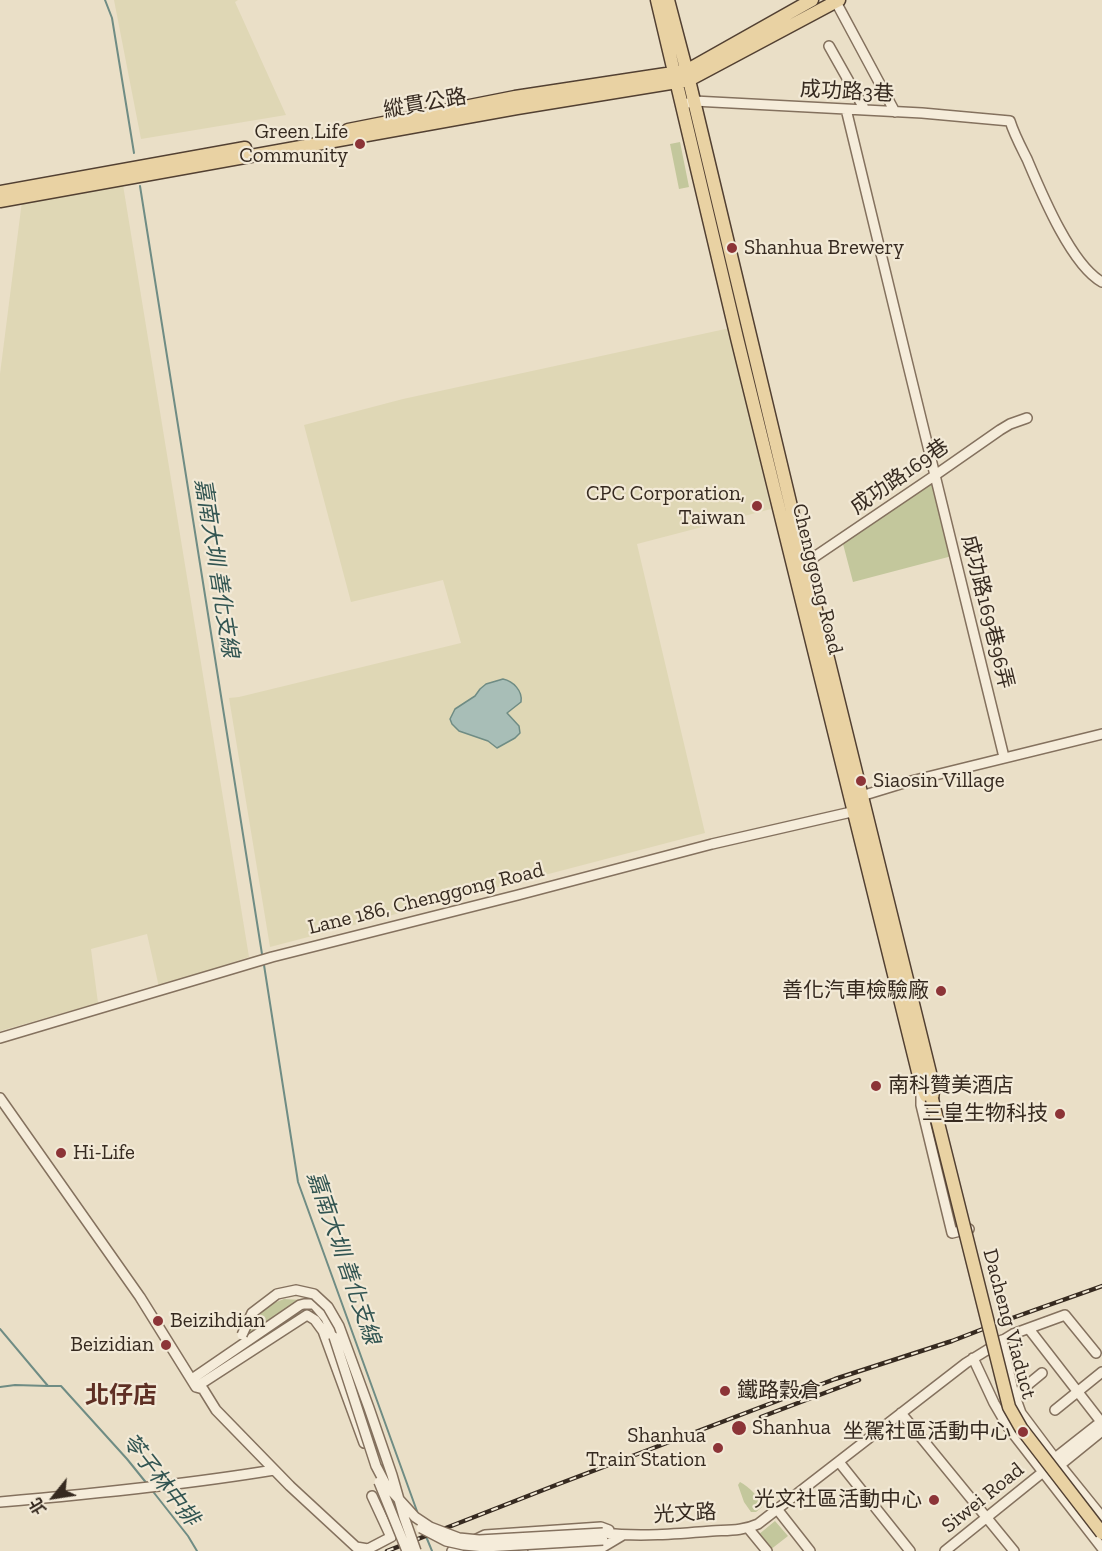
<!DOCTYPE html>
<html>
<head>
<meta charset="utf-8">
<style>
	body { margin:0 }
	#map { position:relative; width:1102px; height:1551px; overflow:hidden; background:#eadfc7; font-family:"Zilla Slab","Noto Sans TC",serif }
	canvas { display:block }
	.north { position:absolute; left:24px; top:1467px; width:60px; height:60px; -webkit-text-stroke:4px #f2e9d6; paint-order:stroke; rotate:240deg; font-size:16px; font-weight:700; line-height:24px; text-align:center; color:#362a20 }
	.north::after { content:''; display:block; margin:auto; width:21px; height:27px; background:#362a20; clip-path:polygon(50% 0,100% 100%,50% 72%,0 100%) }
</style>
</head>
<body>
<div id="map">
<canvas width="1102" height="1551"></canvas>
<div class="north">北</div>
</div>
<script>
const g = document.querySelector('canvas').getContext('2d');
g.lineJoin = 'round';
function paint(path, color) {
  g.fillStyle = color;
  g.fill(path, 'evenodd');
}
function trace(path, color, width, dash) {
  g.strokeStyle = color;
  g.lineWidth = width;
  g.lineCap = dash ? 'butt' : 'round';
  g.setLineDash(dash || []);
  g.stroke(path);
}
function write(font, color, halo, rows, align = 'center') {
  g.font = font + ' "Zilla Slab","Noto Sans TC",serif';
  g.lineWidth = 4.5;
  g.setLineDash([]);
  g.textBaseline = 'middle';
  g.strokeStyle = halo;
  g.fillStyle = color;
  for (const [text, x, y, turn = 0] of rows) {
    g.save();
    g.translate(x, y);
    g.rotate((+turn || 0) * Math.PI / 180);
    g.textAlign = isNaN(turn) ? turn : align;
    if (halo) g.strokeText(text, 0, 0);
    g.fillText(text, 0, 0);
    g.restore();
  }
}
paint(new Path2D(`
	M114 0H238L235 2 286 115 141 139Z
	M123 185 249 957 159 987 147 934 91 949 98 1003 0 1031V374L22 201Z
	M730 328 771 509 637 544 705 833 270 947 229 698 239 697 461 643 443 580 351 602 304 425 403 399Z`), '#dfd7b5');
paint(new Path2D(`
	M680 142 689 187 679 189 670 144Z
	M934 482 952 556 853 582 843 544Z
	M284 1299 301 1300 247 1336 254 1322 266 1306Z
	M740 1482C749 1487 759 1496 762 1507L756 1512H751L744 1502 738 1485Z
	M775 1521 788 1536 770 1550 758 1535Z`), '#c3c79c');
const water = new Path2D(`
	M503 679C513 681 523 691 521 702L507 713 519 726 520 733 515 738 497 748 488 741 459 731 452 724 450 719 455 709 475 696 480 689 486 684Z`);
paint(water, '#a8beb7');
trace(water, '#6f8c84', 1.5);
trace(new Path2D(`
	M105 0 112 18 134 153
	M140 186 262 954
	M264 965 298 1182 418 1514
	M0 1329 48 1386H61L127 1459 148 1485
	M0 1387 15 1385 48 1386
	M151 1489 188 1536 197 1551
	M425 1534 432 1551`), '#6f8c84', 2);
const minor = new Path2D(`
	M836 2 895 112
	M829 46 865 110
	M688 103 694 101 922 113 1010 121C1014 134 1021 147 1027 159 1041 192 1071 265 1102 282
	M846 109C898 325 951 542 1004 757
	M801 566 934 476 1000 430 1010 424 1027 418
	M858 797 907 782 1102 734
	M0 1038 272 957 518 895 712 844 860 810
	M921 1086V1105L952 1233 969 1229
	M0 1098 140 1297 196 1387
	M1029 1329 1102 1423
	M1002 1340 1013 1391 1021 1413 1060 1465 1102 1517
	M973 1358 994 1403 1008 1427 1102 1548
	M192 1379 300 1305 304 1304H314L326 1318 334 1337
	M196 1387 203 1389 216 1410 290 1486 356 1547 368 1549 391 1537 372 1496
	M196 1387 307 1315 315 1320 323 1331 364 1443
	M1014 1396 1042 1373
	M1055 1410 1102 1372
	M901 1413 1014 1551
	M1055 1458 1102 1421
	M839 1462 910 1551
	M1060 1465 1102 1431
	M0 1502C92 1494 183 1485 274 1470
	M777 1509 810 1551
	M748 1528 767 1551
	M603 1533C639 1537 676 1534 712 1531 727 1530 743 1531 758 1524L966 1363 1013 1334 1065 1315 1096 1353
	M452 1551 485 1535 601 1527 609 1530
	M533 1551 603 1547 623 1535
	M945 1551 1043 1472`);
const major = new Path2D(`
	M657 0 737 338 921 1084 926 1096 932 1099
	M668 0 689 80 805 565 932 1081 933 1091 932 1099
	M348 130 515 97 686 71 812 0
	M0 192 245 148
	M0 201 517 108 689 80 839 0`);
trace(minor, '#84715e', 12);
trace(major, '#524032', 15);
trace(minor, '#f5ecda', 9);
trace(major, '#e9d2a3', 12);
const rail = new Path2D(`
	M761 1417 859 1380
	M387 1551 556 1485 835 1379 952 1341 1001 1322 1102 1286`);
trace(rail, '#362a20', 4.5);
trace(rail, '#f2e9d6', 2, [7]);
const minorBridge = new Path2D(`
	M242 1335 252 1313 277 1294 296 1290 314 1294 328 1307 339 1326 369 1408 392 1475 404 1517 416 1551
	M334 1337 376 1466 386 1485 415 1517 430 1527 459 1538 479 1540 603 1533
	M379 1482 407 1551
	M421 1528 446 1541 464 1545 485 1547 603 1540`);
const majorBridge = new Path2D(`
	M932 1099 1009 1407 1021 1428 1102 1533`);
trace(minorBridge, '#84715e', 12, []);
trace(majorBridge, '#524032', 15, []);
trace(minorBridge, '#f5ecda', 9);
trace(majorBridge, '#e9d2a3', 12);
for (const [x, y, r, color] of [
	[360,144,6,"#8c3437"],
	[732,248,6,"#8c3437"],
	[757,506,6,"#8c3437"],
	[861,781,6,"#8c3437"],
	[941,991,6,"#8c3437"],
	[876,1086,6,"#8c3437"],
	[1060,1114,6,"#8c3437"],
	[61,1153,6,"#8c3437"],
	[158,1321,6,"#8c3437"],
	[166,1345,6,"#8c3437"],
	[725,1391,6,"#8c3437"],
	[739,1428,8,"#8c3437"],
	[1023,1432,6,"#8c3437"],
	[718,1448,6,"#8c3437"],
	[934,1500,6,"#8c3437"]
]) {
  const dot = new Path2D();
  dot.arc(x, y, r, 0, 2 * Math.PI);
  g.fillStyle = color;
  g.fill(dot);
  trace(dot, '#f2e9d6', 2);
}
write('21px', '#362a20', '#f2e9d6', [
	["成功路3巷",847,92,3],
	["縱貫公路",425,104,-10],
	["成功路169巷",900,477,-35],
	["Chenggong Road",817,579,76],
	["成功路169巷96弄",987,612,76],
	["Lane 186, Chenggong Road",426,899,-14],
	["Dacheng Viaduct",1009,1324,75],
	["Siwei Road",983,1498,-39],
	["光文路",685,1514,-3]
]);
write('21px', '#362a20', '#f2e9d6', [
	["Green Life",348,132],
	["Community",348,156],
	["Shanhua Brewery",744,248,"left"],
	["CPC Corporation,",745,494],
	["Taiwan",745,518],
	["Siaosin Village",873,781,"left"],
	["善化汽車檢驗廠",929,991],
	["南科贊美酒店",888,1086,"left"],
	["三皇生物科技",1048,1114],
	["Hi-Life",73,1153,"left"],
	["Beizihdian",170,1321,"left"],
	["Beizidian",154,1345],
	["鐵路穀倉",737,1391,"left"],
	["Shanhua",752,1428,"left"],
	["坐駕社區活動中心",1011,1432],
	["Shanhua",706,1436],
	["Train Station",706,1460],
	["光文社區活動中心",922,1500]
], 'right');
write('italic 22px', '#315451', '#f2e9d6', [
	["嘉南大圳 善化支線",216,568,81],
	["嘉南大圳 善化支線",343,1258,71],
	["苓子林中排",160,1480,52]
]);
write('bold 24px', '#5e2f24', '#f2e9d6', [
	["北仔店",121,1396]
]);
</script>
</body>
</html>
